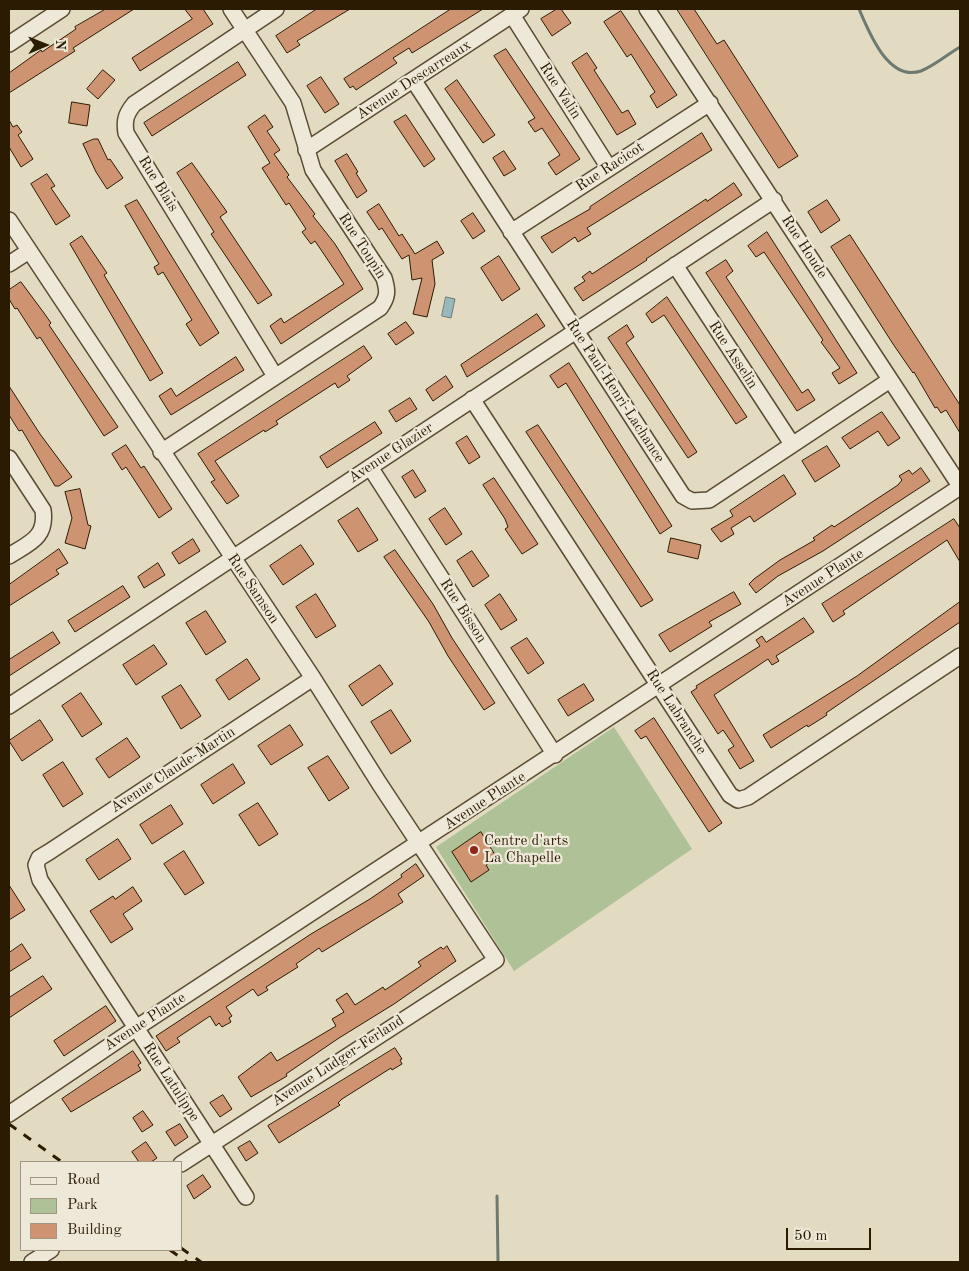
<!DOCTYPE html>
<html>
<head>
<meta charset="utf-8">
<style>
	body { margin:0 }
	#map { position:relative; width:969px; height:1271px; overflow:hidden; background:#e3dbc1; font-family:"Old Standard TT",serif }
	canvas { display:block }
	.frame { position:absolute; inset:0; border:10px solid #2c1b03; pointer-events:none }
	.legend { position:absolute; left:20px; top:1161px; width:162px; height:90px; box-sizing:border-box; background:#ede8d7; border:1px solid #a09682; margin:0; padding:6px 9px; list-style:none; font-size:15px; color:#2c1b03 }
	.legend li { display:flex; align-items:center; gap:10px; height:25px }
	.legend b { width:25px; border:1px solid #a09682 }
	.north { position:absolute; left:20px; top:20px; width:50px; height:50px; -webkit-text-stroke:4px #ede8d7; paint-order:stroke; rotate:89deg; font-size:14px; font-weight:700; line-height:20px; text-align:center; color:#2c1b03 }
	.north::after { content:''; display:block; margin:auto; width:18px; height:22px; background:#2c1b03; clip-path:polygon(50% 0,100% 100%,50% 72%,0 100%) }
	.scale { position:absolute; left:786px; top:1228px; width:85px; height:22px; box-sizing:border-box; border:2px solid #2c1b03; border-top:0; padding-left:6px; font-size:15px; line-height:18px; white-space:nowrap; color:#2c1b03; -webkit-text-stroke:4px #ede8d7; paint-order:stroke }
</style>
</head>
<body>
<div id="map">
<canvas width="969" height="1271"></canvas>
<div class="frame"></div>
<ul class="legend">
<li><b style="height:6px;background:#ede8d7"></b>Road</li>
<li><b style="height:14px;background:#aec197"></b>Park</li>
<li><b style="height:14px;background:#ce9471"></b>Building</li>
</ul>
<div class="north">N</div>
<div class="scale">50 m</div>
</div>
<script>
const g = document.querySelector('canvas').getContext('2d');
g.lineJoin = 'round';
function paint(path, color) {
  g.fillStyle = color;
  g.fill(path, 'evenodd');
}
function trace(path, color, width, dash) {
  g.strokeStyle = color;
  g.lineWidth = width;
  g.lineCap = dash ? 'butt' : 'round';
  g.setLineDash(dash || []);
  g.stroke(path);
}
function write(font, color, halo, rows, align = 'center') {
  g.font = font + ' "Old Standard TT",serif';
  g.lineWidth = 4.5;
  g.setLineDash([]);
  g.textBaseline = 'middle';
  g.strokeStyle = halo;
  g.fillStyle = color;
  for (const [text, x, y, turn = 0] of rows) {
    g.save();
    g.translate(x, y);
    g.rotate((+turn || 0) * Math.PI / 180);
    g.textAlign = isNaN(turn) ? turn : align;
    if (halo) g.strokeText(text, 0, 0);
    g.fillText(text, 0, 0);
    g.restore();
  }
}
paint(new Path2D(`
	M614 727 692 849 514 971 436 847Z`), '#aec197');
const water = new Path2D(`
	M446 297 455 299 451 318 442 316Z`);
paint(water, '#98b9bc');
trace(water, '#6d7a72', 1);
trace(new Path2D(`
	M859 9C869 32 888 82 921 71 934 66 948 54 960 47
	M497 1196 498 1262`), '#6d7a72', 3);
const building = new Path2D(`
	M106 9H134L73 48 75 51 9 93V73L41 50 42 52 76 29 75 27Z
	M185 9H203L213 24 140 71 132 58 192 19Z
	M317 9H350L297 41 300 45 287 53 276 36Z
	M451 9H483L412 53 409 48 393 58 397 63 356 90 353 86 350 88 344 79Z
	M557 9H561L571 23 552 36 541 19Z
	M677 9H694L717 44 724 40 798 156 779 168Z
	M621 11 677 95 657 108 650 96 655 92 631 54 627 57 604 22Z
	M506 49 580 159 556 175 548 163 560 155 542 128 535 132 528 122 535 118 494 56Z
	M587 53 597 68 594 70 622 113 628 110 636 124 617 135 572 63Z
	M238 62 246 75 152 136 144 123Z
	M103 70 115 80 98 99 87 89Z
	M321 77 339 104 325 113 307 86Z
	M457 80 495 135 483 143 445 89Z
	M72 102 90 105 87 126 69 123Z
	M265 115 273 127 267 131 280 150 274 154 289 175 287 177 315 214 313 216 335 244 363 289 281 344 270 326 281 318 284 323 344 284 315 241 311 244 302 232 306 229 289 203 286 205 262 168 270 163 248 127Z
	M406 115 435 159 424 167 394 122Z
	M9 120 13 127 17 125 22 132 18 135 33 159 21 167 9 147Z
	M702 133 712 150 587 228 591 234 578 242 575 237 552 253 541 237 590 209V207Z
	M94 139H98L108 160 110 159 123 178 107 189 96 172 83 144Z
	M504 151 516 169 504 176 493 158Z
	M347 154 358 172 356 173 367 191 357 198 335 161Z
	M192 163 227 212 220 217 272 295 258 304 211 234 214 232 177 173Z
	M47 174 55 186 51 188 70 216 56 225 31 184Z
	M734 183 742 195 646 259 647 260 583 301 574 288 585 281 582 277 590 271 592 274 706 199 707 201Z
	M137 200 219 333 200 346 186 324 192 320 163 272 158 275 154 267 159 264 125 206Z
	M827 200 840 220 821 233 808 212Z
	M379 204 399 236 402 234 415 254 437 241 444 253 432 260 435 284 427 317 413 314 422 278 412 280 409 255 402 259 382 228 379 230 367 212Z
	M473 213 485 231 473 239 461 221Z
	M767 232 857 373 839 384 832 373 840 368 821 342 823 340 803 310 764 252 756 257 748 246Z
	M850 235 960 405V433L946 410 941 413 937 407 935 408 914 372 913 373 893 344 831 247Z
	M82 236 107 273 104 275 163 373 150 381 70 244Z
	M499 256 520 289 502 301 481 268Z
	M726 260 733 271 726 277 802 393 808 389 815 400 797 411 706 273Z
	M21 282 44 313 51 323 49 325 118 427 104 436 40 337 37 339 17 308 15 309 9 299V290Z
	M667 297 747 417 736 424 664 315 652 323 646 314Z
	M537 314 545 326 467 377 461 365Z
	M406 322 414 333 396 345 388 334Z
	M627 325 634 337 626 343 697 452 688 458 608 338Z
	M364 346 372 358 347 376 350 380 338 388 335 383 276 421 278 424 265 432 264 430 215 461 239 496 227 504 211 482 215 480 198 454Z
	M236 357 244 370 171 415 159 396 171 388 176 396Z
	M569 363 672 526 660 534 566 383 558 388 550 376Z
	M446 376 453 387 433 401 426 390Z
	M9 386 40 434 72 477 59 486H55L22 430 19 431 9 415Z
	M410 398 417 409 396 422 389 411Z
	M882 412 900 438 888 446 878 431 850 449 842 438Z
	M375 422 382 433 327 468 320 457Z
	M538 425 653 600 641 607 526 432Z
	M467 436 480 457 469 464 456 443Z
	M126 445 141 468 144 466 172 509 159 518 126 467 122 470 112 454Z
	M827 446 840 466 815 482 802 461Z
	M921 468 930 481 823 551 778 576 756 593 749 584 754 579 780 560 815 540 813 538 832 525 834 527 898 485 902 480 899 476 909 470 912 474Z
	M413 470 426 491 415 498 402 477Z
	M784 475 796 494 754 522 750 516 731 528 734 534 721 542 711 529 733 516 730 511Z
	M494 478 538 544 522 554 505 529 508 527 505 519 483 485Z
	M80 489 88 525 91 526 85 549 65 543 72 518 65 492Z
	M358 508 378 540 358 552 338 521Z
	M445 508 462 534 446 545 429 519Z
	M954 519 960 528V562L947 540 843 611 845 614 833 622 822 604Z
	M671 538 701 545 698 559 668 552Z
	M193 539 200 551 179 564 172 553Z
	M301 545 314 564 283 585 270 566Z
	M59 549 68 563 56 570 59 574 9 606V585Z
	M395 550 433 604 452 638 495 703 484 710 448 656 429 622 384 557Z
	M472 551 489 576 473 587 457 561Z
	M158 563 165 575 144 588 138 577Z
	M123 586 130 597 75 632 68 621Z
	M734 592 741 604 709 622 712 626 670 652 659 635Z
	M316 594 336 626 316 638 296 607Z
	M500 594 517 620 501 630 485 605Z
	M960 602V622L826 713 827 715 808 727 807 725 771 748 763 735 857 676Z
	M206 611 226 642 206 655 186 623Z
	M804 618 814 632 776 656 779 661 772 665 768 659 714 695 754 761 740 769 728 750 734 746 723 730 718 734 691 692 697 688 696 686 760 646 756 640 762 636 766 642Z
	M53 632 60 643 9 676V660Z
	M527 638 544 663 528 674 511 648Z
	M154 645 167 664 136 685 123 665Z
	M247 659 260 679 229 700 216 680Z
	M380 665 393 684 362 706 349 686Z
	M584 684 594 700 568 716 558 700Z
	M181 685 201 716 181 729 162 697Z
	M81 693 102 724 82 737 62 706Z
	M391 710 411 741 391 754 371 722Z
	M654 718 722 823 709 832 646 736 641 739 635 731Z
	M40 720 53 740 22 761 9 741Z
	M290 725 303 745 271 765 258 746Z
	M127 738 140 757 109 778 96 759Z
	M328 756 349 788 329 801 308 768Z
	M63 762 83 794 63 807 43 775Z
	M233 764 245 783 213 804 201 785Z
	M258 803 278 834 259 846 239 815Z
	M171 805 183 824 152 844 140 825Z
	M481 832 497 858 486 865 489 870 471 882 452 852Z
	M118 839 131 859 99 880 86 860Z
	M184 851 204 883 185 895 164 864Z
	M416 864 424 876 398 894 403 902 322 952 319 948 296 964 298 967 266 987 268 990 258 996 253 989 226 1007 232 1016 229 1018 231 1022 222 1027 219 1023 216 1026 210 1016 177 1038 180 1042 166 1051 156 1036 311 934 370 899 402 877 401 875Z
	M9 885 25 910 9 920Z
	M133 887 142 901 123 914 133 929 111 943 90 911 113 896 115 899Z
	M22 944 31 958 9 972V953Z
	M447 946 456 961 394 1004 339 1038 286 1074 287 1076 251 1097 238 1077 271 1052 277 1061 336 1026 332 1019 344 1012 336 1000 347 993 355 1005 383 987 385 990 421 966 418 962 441 947 443 949Z
	M43 976 52 989 9 1018V998Z
	M106 1006 116 1021 64 1056 54 1041Z
	M395 1048 402 1059 400 1060 402 1064 392 1070 391 1068 342 1099 338 1103 340 1105 279 1143 268 1126Z
	M133 1051 141 1063 138 1065 141 1070 71 1112 62 1099Z
	M223 1095 232 1109 220 1117 210 1103Z
	M143 1111 153 1125 142 1132 133 1118Z
	M180 1124 188 1137 175 1146 166 1132Z
	M250 1141 258 1153 246 1161 238 1148Z
	M146 1142 157 1158 151 1162H139L132 1152Z
	M203 1175 211 1187 194 1199 187 1186Z`);
paint(building, '#ce9471');
trace(building, '#2c1b03', 1);
const minor = new Path2D(`
	M647 9 960 486
	M512 15 609 168
	M9 44 62 9
	M414 81 683 496 692 501 709 500 890 380
	M306 150 521 9
	M9 220 313 678 379 783 496 960 181 1164
	M511 232 710 103
	M9 264 29 251
	M675 265 792 444
	M275 376 126 133C124 120 126 114 134 104L276 9
	M472 399 730 795 738 800 748 797 960 656
	M161 452 380 308C388 297 388 291 384 278L313 170 293 103 231 9
	M9 458 43 510C47 538 29 543 9 556
	M370 467 555 755
	M9 706 774 200
	M9 1114 136 1028 960 487
	M246 1197 40 880 36 865 39 858 49 852 313 678
	M32 1262 51 1250`);
trace(minor, '#5a4b32', 18);
trace(minor, '#ede8d7', 15);
trace(new Path2D(`
	M9 1124 62 1162
	M181 1248 201 1262
	M170 1250 187 1262`), '#2c1b03', 3, [9, 9]);
for (const [x, y, r, color] of [
	[474,850,5,"#8f2418"]
]) {
  const dot = new Path2D();
  dot.arc(x, y, r, 0, 2 * Math.PI);
  g.fillStyle = color;
  g.fill(dot);
  trace(dot, '#ede8d7', 2);
}
write('15px', '#2c1b03', '#ede8d7', [
	["Avenue Descarreaux",414,80,-33],
	["Rue Valin",560,91,57],
	["Rue Racicot",610,167,-33],
	["Rue Blais",158,184,58],
	["Rue Toupin",362,246,57],
	["Rue Houde",804,247,57],
	["Rue Asselin",733,355,57],
	["Rue Paul-Henri-Lachance",615,391,57],
	["Avenue Glazier",391,453,-33],
	["Avenue Plante",823,578,-33],
	["Rue Samson",253,589,56],
	["Rue Bisson",463,611,57],
	["Rue Labranche",676,712,57],
	["Avenue Claude-Martin",173,770,-33],
	["Avenue Plante",485,801,-33],
	["Avenue Plante",145,1022,-33],
	["Avenue Ludger-Ferland",338,1061,-33],
	["Rue Latulippe",171,1082,57]
]);
write('15px', '#2c1b03', '#ede8d7', [
	["Centre d'arts",484,841],
	["La Chapelle",484,858]
], 'left');
</script>
</body>
</html>
